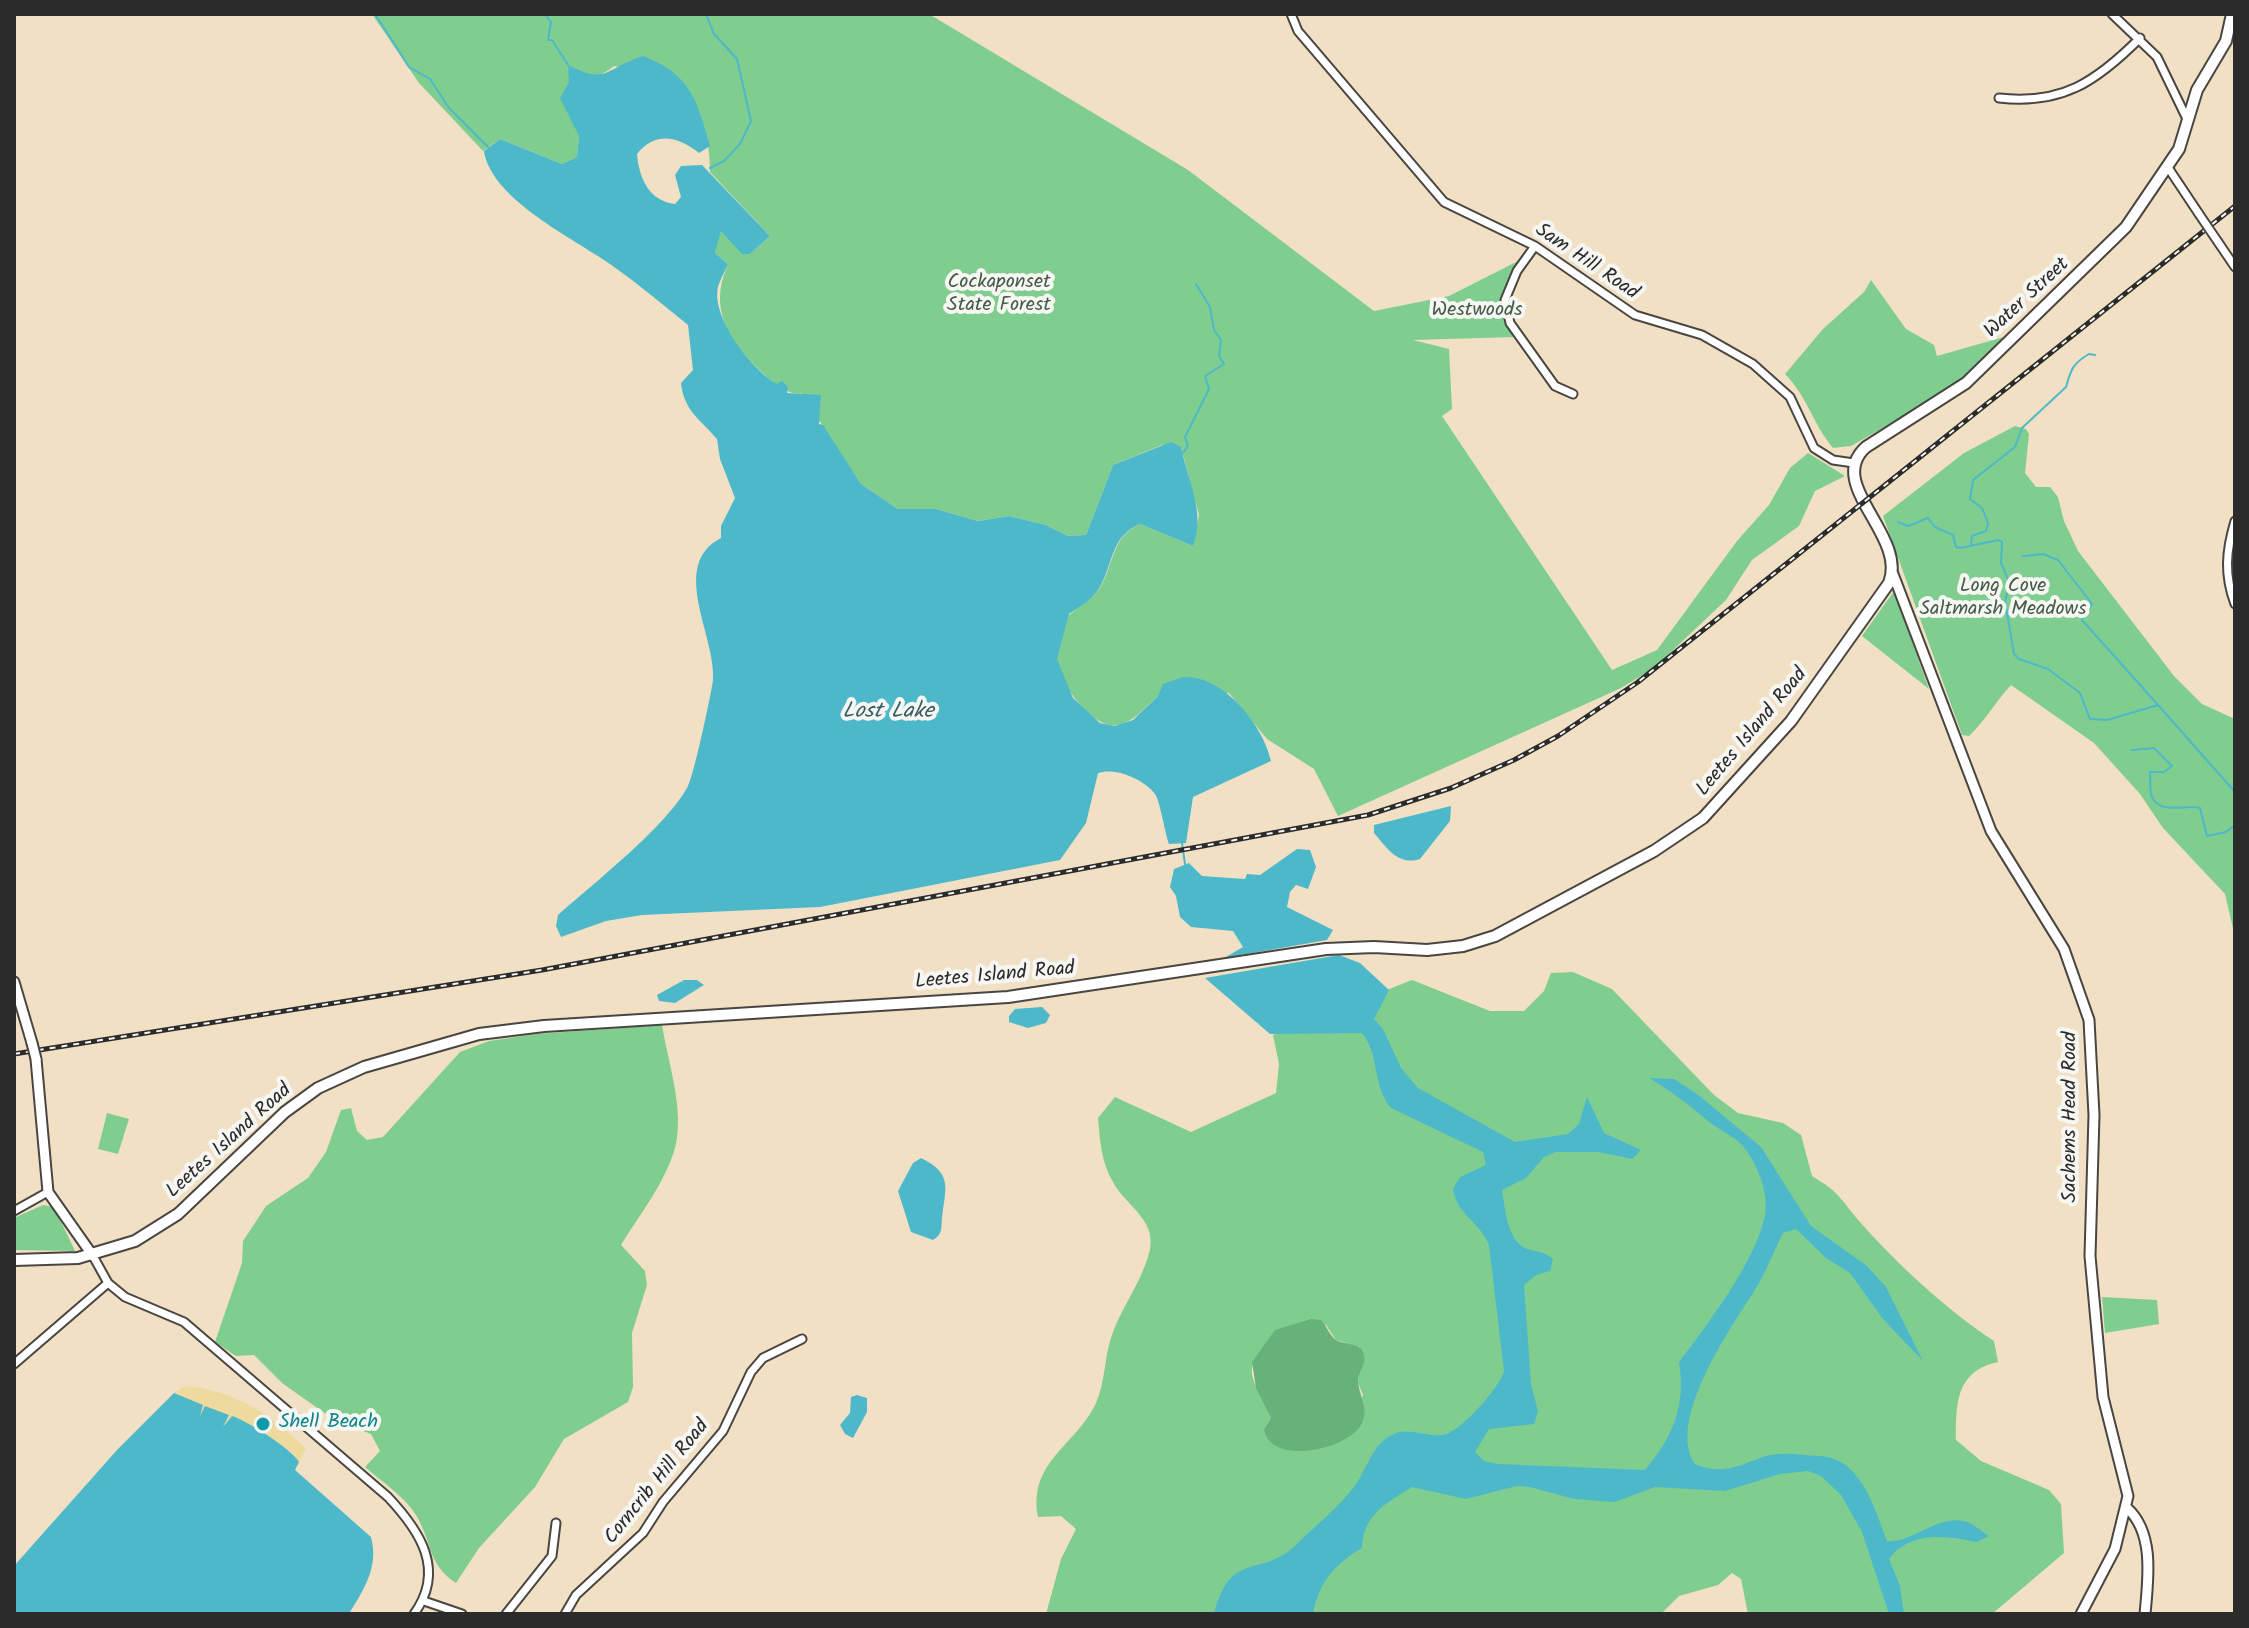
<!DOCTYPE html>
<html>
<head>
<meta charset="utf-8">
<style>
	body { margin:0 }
	#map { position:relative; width:2249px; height:1628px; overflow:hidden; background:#f2e0c5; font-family:Kalam,sans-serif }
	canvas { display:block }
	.frame { position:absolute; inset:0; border:16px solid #2b2b2b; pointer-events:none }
</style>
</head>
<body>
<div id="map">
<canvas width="2249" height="1628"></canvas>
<div class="frame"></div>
</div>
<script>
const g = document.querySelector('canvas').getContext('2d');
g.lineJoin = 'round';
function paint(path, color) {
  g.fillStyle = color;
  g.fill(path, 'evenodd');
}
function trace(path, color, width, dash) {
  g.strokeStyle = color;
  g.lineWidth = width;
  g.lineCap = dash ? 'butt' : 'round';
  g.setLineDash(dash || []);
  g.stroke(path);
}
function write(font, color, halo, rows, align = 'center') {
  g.font = font + ' Kalam,sans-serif';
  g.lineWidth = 8;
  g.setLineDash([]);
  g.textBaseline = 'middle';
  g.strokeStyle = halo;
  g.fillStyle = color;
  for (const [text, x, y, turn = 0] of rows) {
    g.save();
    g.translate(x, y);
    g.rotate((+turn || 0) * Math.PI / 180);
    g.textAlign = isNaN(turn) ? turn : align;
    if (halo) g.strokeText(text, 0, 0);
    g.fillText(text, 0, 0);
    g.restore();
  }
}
paint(new Path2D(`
	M372 14H929L1188 170 1374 311 1449 296 1526 257C1509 290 1495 302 1515 337L1413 340 1449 349 1452 409 1442 416 1612 670 1657 650 1737 541 1769 505 1790 468 1808 453 1845 476 1815 491 1799 526 1752 560 1726 600 1654 668 1621 688 1338 816 1314 769 1267 739 1229 693 1158 696C1145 707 1135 721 1119 725 1093 731 1057 681 1057 658 1057 645 1065 628 1068 616 1079 606 1093 600 1101 586 1115 561 1111 538 1140 524L1193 546 1199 515 1181 447 1162 445 1113 465 1086 535 1068 536 1046 525 1009 516 978 521 936 509H898L861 484 801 393C782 400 730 343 725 325 717 301 719 286 728 264L715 253 721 230 750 254 770 236 710 172C710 138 702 109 681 81L614 66C596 81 588 75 568 66L579 136 577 157 562 164 500 139 483 151 419 83Z
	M1871 280 1906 329 1934 345 1937 356 2011 335 1960 384 1851 446 1833 448C1813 424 1807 396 1785 374L1823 329 1864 292Z
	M2015 426 2026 429 2029 434 2025 473 2036 487H2050L2058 497 2064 521 2078 551 2174 676 2202 704 2235 719V937L2225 894 2163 828 2140 794 2094 743 2011 685C1996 701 1985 721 1969 736L1962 735 1883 516 1964 453Z
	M1894 591 1929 689 1862 636Z
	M1573 972 1612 989 1714 1095 1738 1113 1783 1123 1801 1135 1812 1176C1842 1194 1839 1198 1860 1222 1897 1264 1948 1311 1994 1341L1998 1362C1956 1371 1956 1403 1956 1440L1981 1461 2049 1490 2061 1504 2064 1553 1992 1614H1748L1741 1579 1732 1573 1718 1585 1679 1596 1661 1614H1046L1061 1559 1076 1529 1061 1516 1038 1517C1028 1461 1076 1446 1096 1403 1106 1381 1104 1354 1113 1332 1124 1303 1143 1280 1150 1249 1156 1219 1124 1204 1113 1182 1101 1162 1100 1140 1098 1118L1115 1097 1191 1132 1276 1093 1279 1064 1273 1035 1412 980 1490 1011H1524L1544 991 1551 973ZM1326 1325 1336 1340 1360 1347 1358 1383 1363 1395 1345 1439 1320 1449 1264 1429 1271 1418C1267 1403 1257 1393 1253 1378 1244 1344 1302 1334 1326 1325Z
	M662 1025C668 1062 685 1111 675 1148 665 1183 640 1214 621 1245L645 1271 647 1285 632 1333 633 1387 628 1402 564 1439 535 1487 479 1548 456 1583C427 1564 433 1543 416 1515 404 1496 382 1482 365 1467L380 1451 371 1434 333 1419 282 1383 254 1355 236 1356 215 1342 242 1263 243 1241 266 1206 308 1178 326 1152 341 1110 351 1108 357 1131 367 1140 383 1137 460 1052 489 1041 536 1034Z
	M107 1113 129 1119 118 1154 98 1149Z
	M43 1205 54 1207 75 1251 14 1250V1218Z
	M2102 1297 2157 1300 2159 1324 2105 1333Z`), '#7fce8f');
paint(new Path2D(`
	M1311 1319 1321 1320C1327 1326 1329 1335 1336 1340 1344 1345 1359 1342 1363 1352 1368 1364 1358 1371 1358 1381 1359 1396 1369 1408 1362 1423 1350 1450 1270 1467 1264 1429L1271 1418 1256 1388 1252 1362 1275 1330Z`), '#67b17a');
paint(new Path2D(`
	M185 1386C234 1390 272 1414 306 1449L299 1462C292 1447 259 1433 244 1421L225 1428 223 1427 229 1415H198L174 1393Z`), '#eeda9e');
paint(new Path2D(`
	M643 56C690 74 697 99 710 146L699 153C678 136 655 131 637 154 639 178 649 201 675 204L681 197 675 175 681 166 702 165 770 236 750 254H742L721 231 715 253 728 264C725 271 720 280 718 287 711 318 752 370 777 384L782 381 788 387 787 393 821 395 819 424 823 425 861 484 898 509H936L978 521 1009 516 1046 525 1068 536 1086 535 1113 465 1171 442 1181 447C1188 481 1206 513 1193 546L1140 524C1111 537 1114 560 1101 585 1094 599 1081 606 1069 614L1057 659 1073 698 1100 723 1115 726 1133 720 1158 696 1163 684C1170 682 1180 677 1187 677 1226 678 1264 727 1271 761L1193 797 1186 843 1169 844C1165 833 1160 801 1155 794 1144 779 1115 767 1098 773L1086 823 1060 860 820 907 642 915 606 921 561 937 556 926 558 915C593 884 667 826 688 786 694 775 711 695 713 680 717 638 668 565 721 538V526L735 498 720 459 717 439C700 419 684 411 681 383L693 370 688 325C662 304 637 283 610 264 573 238 491 199 484 151L500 139 562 164 577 157 579 136 560 98 569 82 568 65C607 85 604 69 643 56Z
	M1451 806 1450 821 1420 859C1398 866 1387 848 1374 833V825Z
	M1297 849 1310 850 1316 867 1308 889 1296 885 1290 892 1287 907 1333 930 1327 940 1224 958 1243 947 1233 931 1191 927 1180 917 1176 896 1170 887 1174 869 1189 863 1202 876 1245 879 1247 874 1260 875Z
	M1339 955 1360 963 1389 990 1374 1019 1383 1029 1401 1068 1418 1088 1515 1142 1568 1134 1579 1124 1587 1097 1604 1133 1641 1150 1632 1159 1599 1152H1556L1544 1157 1526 1178 1502 1190C1505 1208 1507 1239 1525 1248 1536 1253 1543 1250 1553 1259L1550 1271 1536 1275 1524 1285 1531 1384 1538 1411 1534 1424 1489 1429 1475 1452 1484 1461 1498 1464 1645 1470C1673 1437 1686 1406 1679 1362 1707 1325 1756 1261 1765 1215 1769 1192 1757 1163 1743 1146 1733 1135 1719 1130 1708 1121 1689 1105 1671 1091 1649 1078L1674 1079 1697 1094 1761 1147 1811 1226 1867 1266 1886 1287 1923 1361 1883 1319 1850 1273 1826 1258 1796 1229 1783 1233C1773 1253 1765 1275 1753 1293 1729 1330 1666 1422 1695 1464 1720 1475 1736 1467 1760 1458 1773 1453 1790 1453 1803 1455 1813 1456 1825 1455 1834 1459 1864 1469 1877 1515 1887 1541 1913 1544 1938 1513 1967 1522 1974 1524 1982 1532 1989 1536L1977 1542C1947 1535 1909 1531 1889 1559L1900 1586 1904 1614H1889L1862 1532 1841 1495 1821 1476 1808 1471 1780 1474 1725 1491 1655 1487 1615 1502 1574 1499 1530 1487 1517 1486 1466 1499 1412 1487C1387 1503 1363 1514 1362 1548 1336 1563 1318 1583 1313 1614H1214C1231 1548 1260 1580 1297 1544 1315 1526 1338 1508 1354 1487 1367 1470 1372 1443 1394 1434 1408 1427 1427 1437 1443 1435 1460 1433 1500 1387 1504 1371L1489 1245C1480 1222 1457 1215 1453 1189L1460 1177 1486 1165 1483 1152 1391 1108C1372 1086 1380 1055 1362 1033L1270 1034 1205 978Z
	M684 980H697L704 985 675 1003 659 1001 657 995Z
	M1042 1007 1050 1015 1046 1023 1028 1028 1009 1022V1016L1015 1009Z
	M921 1158C954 1174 945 1189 942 1218 941 1228 943 1234 933 1240L911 1232 898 1191 913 1163Z
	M174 1393 203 1405 200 1416 205 1406 229 1415 223 1427 232 1416C246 1420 293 1450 299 1462L295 1470 371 1537C379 1567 364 1589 349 1614H14V1566L117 1450Z
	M857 1395 867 1398V1412L853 1438 845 1434 840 1425 850 1413 851 1397Z`), '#4db8ca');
trace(new Path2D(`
	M375 14 409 67 430 79 449 108 488 147
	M545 14 551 22 548 40H552L568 65
	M706 14 714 34 737 59 751 121 740 144 724 161 710 168
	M1182 454 1188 446 1185 437 1209 389 1205 376 1224 364 1219 356 1221 340 1214 330 1210 307 1196 284
	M1898 522 1908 526 1928 518 1935 527 1953 535 1956 547 1961 548 1998 540 2002 542 2001 563 2010 584 2005 601 2014 654 2019 659 2048 669 2080 693 2090 719 2107 720 2158 705 2235 792
	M1971 544 1972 536 1986 531 1988 523 1982 508 1970 499 1973 480 2015 447 2022 428 2066 387C2071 370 2072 364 2089 354L2095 355
	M2023 556 2043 554 2058 560 2092 604 2082 620 2158 705
	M2132 750 2154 748 2172 766 2164 772H2150C2151 779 2149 791 2152 797 2160 815 2186 804 2200 808L2207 836 2226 832 2235 825
	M1182 843 1185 864`), '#4db8ca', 2);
const minor = new Path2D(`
	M1291 14 1298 31 1444 202 1535 246 1635 315 1702 335 1753 364 1790 397 1814 448 1833 460 1854 463
	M2112 14 2157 57 2188 121
	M1999 98C2062 105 2096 82 2140 38
	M2169 169 2199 214
	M2218 242 2235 267
	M1535 246 1517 271 1505 300 1510 323 1555 386 1573 394
	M2235 521C2226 551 2224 575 2235 604
	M14 1211 48 1192
	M93 1256 108 1283 125 1297 184 1322 388 1497C420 1531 446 1570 414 1614
	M14 1364 108 1283
	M424 1601 462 1614
	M506 1614 552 1556 556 1523
	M565 1614 576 1595 643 1533 663 1502 723 1431 751 1372 763 1358 802 1339`);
const tertiary = new Path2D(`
	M1893 574 1991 831 2064 949 2089 1020 2094 1115 2090 1256 2103 1397 2128 1496 2115 1549 2081 1614
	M14 982 32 1043
	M36 1059 48 1192 93 1256
	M2127 1508C2155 1533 2148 1580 2145 1614`);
const secondary = new Path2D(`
	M14 1260 78 1258 135 1241 178 1214 285 1112 318 1088 364 1067 479 1034 544 1026 1008 997 1326 949 1374 947 1427 950 1463 946 1495 936 1654 851 1703 818 1791 721 1889 583C1908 536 1824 484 1866 447L1966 383 2126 227 2179 149 2197 90 2226 41 2232 14`);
trace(minor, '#494642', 11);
trace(tertiary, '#494642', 13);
trace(secondary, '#494642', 14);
trace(minor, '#fff', 7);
trace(tertiary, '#fff', 9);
trace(secondary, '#fff', 10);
const rail = new Path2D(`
	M14 1054 542 970 1368 815 1451 788 1514 760 1558 736 1638 682 2235 206`);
trace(rail, '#2b2b2b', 5);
trace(rail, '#f6f6f2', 2, [6]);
const minorBridge = new Path2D(`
	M2199 214 2218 242`);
const tertiaryBridge = new Path2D(`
	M32 1043 36 1059`);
trace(minorBridge, '#494642', 11, []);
trace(tertiaryBridge, '#494642', 13, []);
trace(minorBridge, '#fff', 7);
trace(tertiaryBridge, '#fff', 9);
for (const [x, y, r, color] of [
	[263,1424,8,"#0f9aa8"]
]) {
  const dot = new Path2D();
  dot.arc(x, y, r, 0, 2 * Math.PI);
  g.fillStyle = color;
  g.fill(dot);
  trace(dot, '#f6f6f2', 3);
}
write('20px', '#2b2b2b', '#f6f6f2', [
	["Sam Hill Road",1586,263,34],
	["Water Street",2028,299,-43],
	["Leetes Island Road",1753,733,-50],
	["Leetes Island Road",995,977,-5],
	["Sachems Head Road",2072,1117,-90],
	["Leetes Island Road",230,1142,-42],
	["Corncrib Hill Road",658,1483,-51]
]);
write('20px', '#445c49', '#f6f6f2', [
	["Cockaponset",999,284],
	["State Forest",999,307],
	["Westwoods",1477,312],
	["Long Cove",2003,588],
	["Saltmarsh Meadows",2003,611]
]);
write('20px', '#0d838f', '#f6f6f2', [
	["Shell Beach",279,1424]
], 'left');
write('italic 22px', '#375c63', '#f6f6f2', [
	["Lost Lake",888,713]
]);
</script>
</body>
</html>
